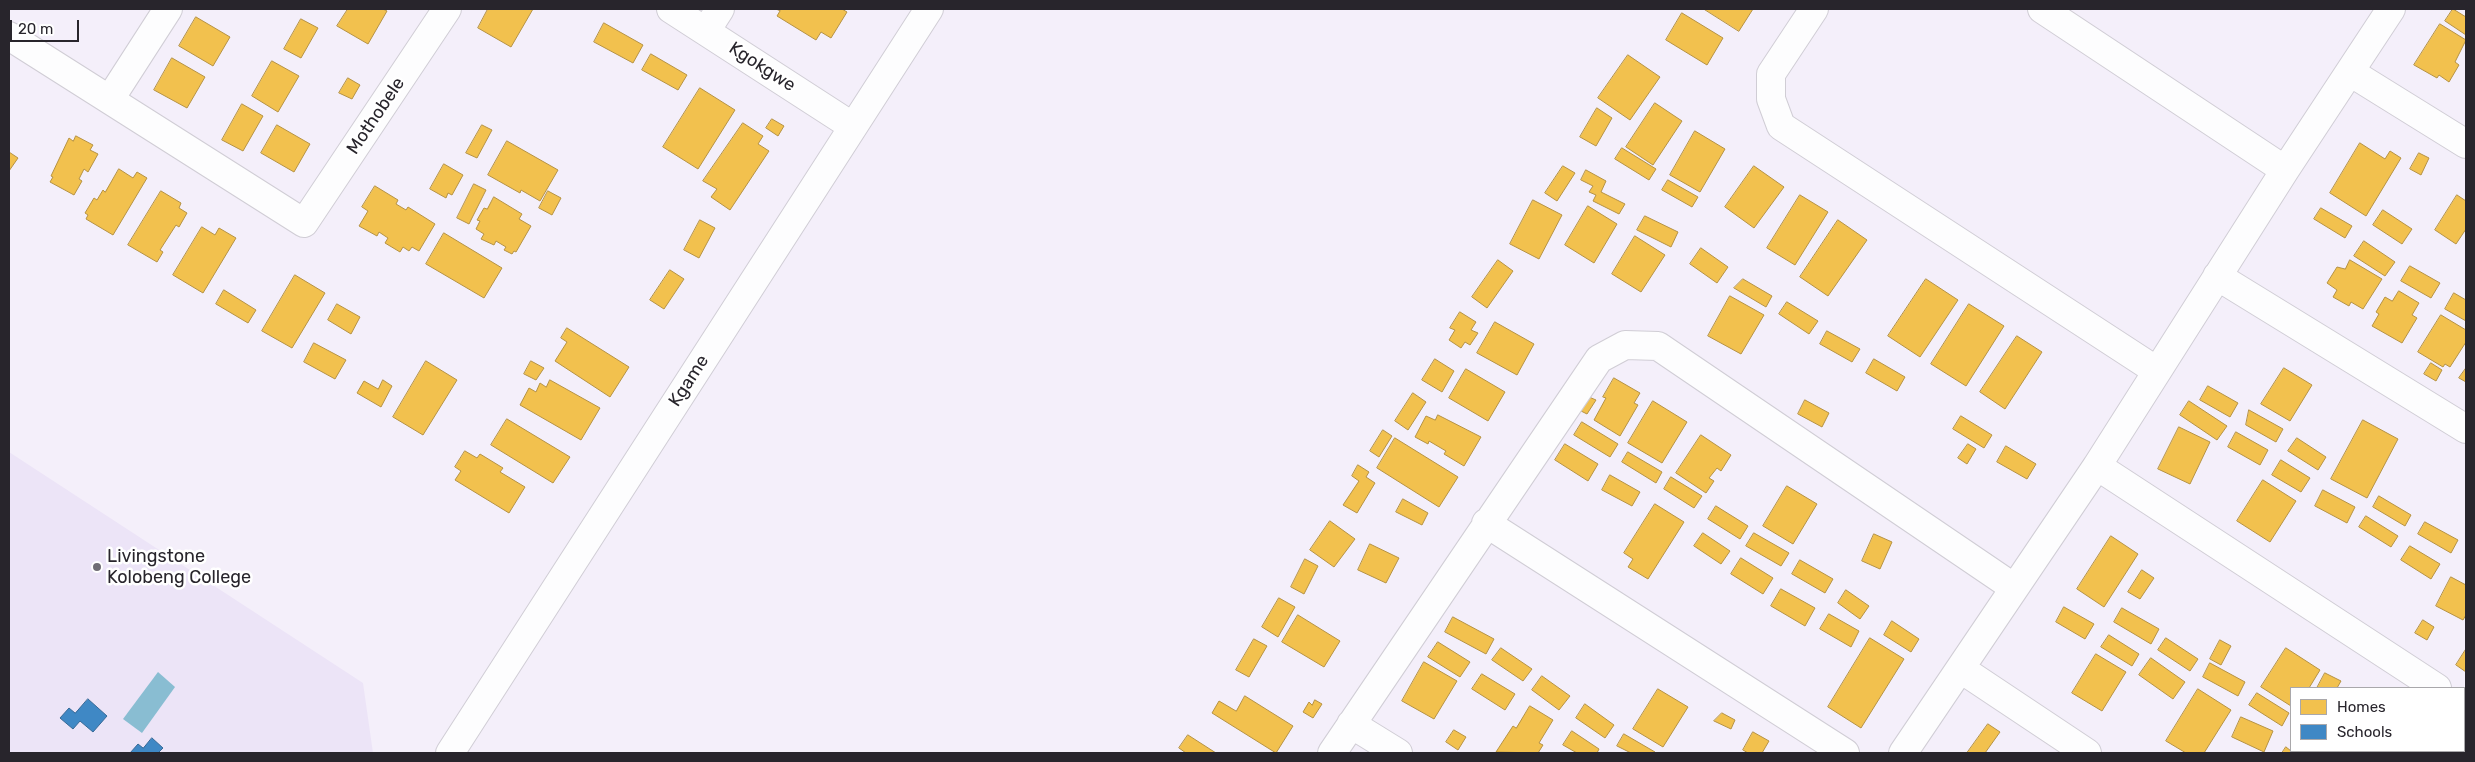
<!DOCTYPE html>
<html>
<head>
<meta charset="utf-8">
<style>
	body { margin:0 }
	#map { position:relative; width:2475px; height:762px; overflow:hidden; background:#f4effa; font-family:Rubik,sans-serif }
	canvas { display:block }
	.frame { position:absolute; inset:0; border:10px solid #28252c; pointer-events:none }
	.legend { position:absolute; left:2290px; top:687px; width:175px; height:65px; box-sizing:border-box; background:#fff; border:1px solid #a9a8ab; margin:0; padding:6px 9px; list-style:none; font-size:15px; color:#28252c }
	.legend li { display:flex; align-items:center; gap:10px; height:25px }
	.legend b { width:25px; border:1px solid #a9a8ab }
	.scale { position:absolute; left:10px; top:20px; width:69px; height:22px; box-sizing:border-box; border:2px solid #28252c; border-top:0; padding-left:6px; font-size:15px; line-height:18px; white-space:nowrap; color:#28252c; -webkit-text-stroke:4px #fff; paint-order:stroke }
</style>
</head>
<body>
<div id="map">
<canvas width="2475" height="762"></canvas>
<div class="frame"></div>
<ul class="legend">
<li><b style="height:14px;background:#f2c14e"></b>Homes</li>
<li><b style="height:14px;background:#3f88c5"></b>Schools</li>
</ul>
<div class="scale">20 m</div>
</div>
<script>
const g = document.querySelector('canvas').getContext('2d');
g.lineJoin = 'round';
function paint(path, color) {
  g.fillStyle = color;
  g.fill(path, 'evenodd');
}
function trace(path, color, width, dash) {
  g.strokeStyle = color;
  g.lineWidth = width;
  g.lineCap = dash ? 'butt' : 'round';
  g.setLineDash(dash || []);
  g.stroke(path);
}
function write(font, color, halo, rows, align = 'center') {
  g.font = font + ' Rubik,sans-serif';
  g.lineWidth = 5;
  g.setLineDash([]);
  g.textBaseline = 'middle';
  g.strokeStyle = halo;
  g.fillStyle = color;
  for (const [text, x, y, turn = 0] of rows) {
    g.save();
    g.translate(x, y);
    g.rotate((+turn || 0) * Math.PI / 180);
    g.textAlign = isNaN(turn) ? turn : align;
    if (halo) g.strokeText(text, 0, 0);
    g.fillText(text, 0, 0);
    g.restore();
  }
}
paint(new Path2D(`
	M9 452 363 683 373 753H9Z`), '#ece4f7');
paint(new Path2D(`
	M158 672 175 687 142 733 123 719Z`), '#89bdd2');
const homes = new Path2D(`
	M348 9H383L387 11 368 44 337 26Z
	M488 9H533L511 47 478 28Z
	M776 9H842L847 12 831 38 821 32 816 40 777 16 780 11Z
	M1704 9H1753L1739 31Z
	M2453 9 2466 17V35L2445 21Z
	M1682 13 1723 38 1707 65 1666 40Z
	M196 17 230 37 213 66 179 46Z
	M301 19 318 28 301 58 284 49Z
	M604 23 643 45 633 63 594 42Z
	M2440 24 2466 40 2455 62 2459 65 2449 82 2439 75 2437 78 2414 65Z
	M651 54 687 75 678 90 642 70Z
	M1628 55 1660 77 1630 120 1598 98Z
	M172 58 205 77 187 108 154 90Z
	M272 61 299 76 278 112 252 96Z
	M348 78 360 85 352 99 339 93Z
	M700 88 735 110 698 169 663 147Z
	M1655 103 1682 121 1653 165 1626 147Z
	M242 104 263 116 243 151 222 140Z
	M1597 108 1612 118 1596 146 1580 137Z
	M772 119 784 126 778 136 766 128Z
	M743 123 763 136 758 144 769 151 730 210 711 197 717 189 703 181Z
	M277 125 310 144 294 172 261 153Z
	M482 125 492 130 477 158 466 153Z
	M1695 131 1725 149 1700 192 1670 175Z
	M76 136 93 145 90 150 98 154 88 172 84 169 79 179 82 181 74 195 50 182 53 177 51 176 69 138 73 141Z
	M507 141 558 170 540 201 521 190 520 193 488 175Z
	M2360 143 2385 159 2390 151 2401 158 2366 216 2330 193Z
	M1622 148 1656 169 1649 180 1615 159Z
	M9 152 18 158 9 171Z
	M2419 153 2429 158 2421 175 2410 169Z
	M444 164 463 175 452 195 448 193 446 198 430 189Z
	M1563 166 1575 173 1557 201 1545 193Z
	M1754 166 1784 187 1754 228 1725 207Z
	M119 169 133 178 137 172 147 178 113 235 86 219 88 215 85 213 94 198 97 200 103 190 105 192Z
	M1586 170 1606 181 1601 192 1625 204 1619 214 1593 201 1596 195 1589 192 1593 186 1581 180Z
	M1668 180 1698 197 1692 207 1662 190Z
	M474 184 486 190 469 224 457 218Z
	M375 186 398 200 396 204 406 210 408 207 435 224 419 251 412 247 409 251 403 247 400 252 385 243 388 238 379 232 377 236 359 226 368 211 362 207Z
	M161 191 181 203 179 208 187 213 179 227 176 225 160 250 163 252 157 262 128 245Z
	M548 191 561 198 552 215 539 208Z
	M1800 195 1828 212 1795 265 1767 248Z
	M2457 195 2466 201V229L2456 244 2435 230Z
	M494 197 522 214 519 219 531 226 516 252 514 251 512 254 504 250 506 247 496 241 494 245 481 239 484 234 476 229 480 221 477 220 484 208 487 209Z
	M1533 200 1562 215 1539 259 1510 244Z
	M1588 206 1617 224 1594 263 1565 245Z
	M2321 208 2352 226 2345 238 2314 219Z
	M2383 210 2412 229 2402 244 2373 225Z
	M1645 216 1678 232 1671 247 1637 230Z
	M700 220 715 228 699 258 684 250Z
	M1838 220 1867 240 1828 296 1800 277Z
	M202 227 215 235 219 228 236 238 203 293 173 275Z
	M444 233 502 268 484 298 426 264Z
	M1635 236 1665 255 1641 292 1612 274Z
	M2364 241 2395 262 2385 276 2354 256Z
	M1701 248 1728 267 1717 283 1690 264Z
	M1498 260 1513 271 1487 308 1472 297Z
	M2350 260 2382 279 2363 309 2351 302 2349 306 2333 297 2337 290 2327 283 2337 267 2345 269Z
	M2410 266 2440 283 2431 298 2401 281Z
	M670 270 684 279 664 309 650 300Z
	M295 275 325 293 292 348 262 331Z
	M1743 279 1772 296 1766 307 1734 288Z
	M1926 279 1958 300 1920 357 1888 336Z
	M224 290 256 310 248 323 216 304Z
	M2399 291 2419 303 2412 315 2417 318 2402 343 2372 326 2379 314 2376 312 2385 297 2392 301Z
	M2454 293 2466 300V321L2445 309Z
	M1730 296 1764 315 1741 354 1708 336Z
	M1787 302 1818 321 1809 334 1779 314Z
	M337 304 360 317 351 334 328 320Z
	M1969 304 2004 326 1966 386 1931 364Z
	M1460 312 1476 322 1471 330 1478 333 1470 345 1465 342 1461 348 1449 340 1455 330 1450 328Z
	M2441 315 2466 330V342L2450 367 2445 364 2443 367 2418 352Z
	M1495 322 1534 344 1517 375 1477 353Z
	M567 328 629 367 610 397 555 361 567 342 561 338Z
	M1827 331 1860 349 1852 362 1820 344Z
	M2017 336 2042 352 2005 409 1980 392Z
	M314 343 346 360 335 379 304 362Z
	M1435 359 1454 371 1442 392 1422 380Z
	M1874 359 1905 377 1897 391 1866 373Z
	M426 361 457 380 423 435 393 417Z
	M531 361 544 368 536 380 524 374Z
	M2431 363 2442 370 2436 381 2424 374Z
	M2284 368 2312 385 2290 421 2261 404Z
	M2466 368V382L2459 378Z
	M1466 369 1505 392 1488 421 1449 398Z
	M1614 378 1640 393 1634 403 1638 405 1620 436 1594 420 1606 398 1603 397Z
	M383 380 392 386 381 407 357 393 364 381 378 389Z
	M550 380 600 408 581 440 520 405 529 388 536 392 540 383 546 387Z
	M2208 386 2238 403 2230 417 2200 400Z
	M1413 393 1426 402 1408 430 1395 421Z
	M1589 397 1596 400 1587 414 1581 411Z
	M1805 400 1829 413 1822 427 1798 414Z
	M1653 401 1687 422 1662 463 1628 443Z
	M2189 401 2227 426 2217 440 2180 415Z
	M2249 410 2283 429 2276 442 2246 425Z
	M1438 415 1481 437 1464 466 1444 454 1446 451 1429 441 1428 444 1415 437 1426 416 1435 420Z
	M1961 416 1992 435 1984 448 1953 429Z
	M507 419 570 457 553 483 491 445Z
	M2363 420 2398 439 2367 498 2331 479Z
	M1582 422 1618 444 1610 457 1574 435Z
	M2179 427 2210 442 2190 484 2158 469Z
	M1383 430 1392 436 1379 457 1370 451Z
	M2236 432 2268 450 2260 465 2228 447Z
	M1701 435 1731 455 1721 471 1717 468 1709 478 1714 481 1706 493 1676 473Z
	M1395 438 1458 477 1439 507 1377 468Z
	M2297 438 2326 457 2318 470 2288 451Z
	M1565 444 1598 464 1588 481 1555 460Z
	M1968 444 1976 449 1967 464 1958 458Z
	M2006 446 2036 464 2027 479 1997 462Z
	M465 451 477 458 480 454 503 468 500 472 525 487 509 513 455 480 461 471 455 467Z
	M1628 452 1662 472 1656 483 1622 462Z
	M2281 460 2310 478 2301 492 2272 475Z
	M1358 465 1369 472 1366 477 1375 483 1357 513 1343 505 1359 481 1352 476Z
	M1610 475 1640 492 1632 506 1602 490Z
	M1671 477 1702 496 1694 508 1664 489Z
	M2263 480 2296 501 2270 542 2237 521Z
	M1787 486 1817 504 1793 544 1763 526Z
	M2323 490 2355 507 2347 523 2315 506Z
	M2379 496 2411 515 2405 526 2373 507Z
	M1403 499 1428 513 1422 525 1396 512Z
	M1655 504 1684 522 1648 579 1628 567 1633 559 1624 553Z
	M1716 506 1748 526 1740 539 1708 519Z
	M2366 516 2398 536 2391 547 2359 527Z
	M1330 521 1355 539 1334 567 1310 550Z
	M2425 522 2458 540 2451 553 2418 534Z
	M1703 533 1730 551 1721 564 1694 546Z
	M1754 533 1789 553 1781 566 1746 546Z
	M1874 534 1892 542 1880 569 1862 561Z
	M2111 536 2138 554 2104 607 2077 589Z
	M1370 544 1399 558 1386 583 1358 570Z
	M2410 546 2440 564 2431 579 2401 560Z
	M1741 558 1773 578 1763 594 1731 574Z
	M1305 559 1318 566 1304 594 1291 587Z
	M1800 560 1833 579 1825 593 1792 574Z
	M2142 570 2154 578 2140 599 2128 592Z
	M2451 577 2466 585V615L2463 620 2436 606Z
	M1781 589 1815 608 1805 626 1771 606Z
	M1846 590 1869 606 1860 619 1838 603Z
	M1279 598 1295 607 1278 637 1262 627Z
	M2064 607 2094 624 2085 639 2056 622Z
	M2122 608 2159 629 2151 644 2114 622Z
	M1829 614 1859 631 1851 647 1820 629Z
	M1298 615 1340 641 1324 667 1282 642Z
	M1453 617 1494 639 1486 654 1445 632Z
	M2423 620 2434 627 2427 640 2415 633Z
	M1892 621 1919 639 1911 652 1884 635Z
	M2109 635 2139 654 2132 666 2101 647Z
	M1870 638 1904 659 1861 728 1828 707Z
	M2166 638 2198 659 2190 671 2158 650Z
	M1254 639 1267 646 1249 677 1236 670Z
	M2220 640 2231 646 2221 665 2210 659Z
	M1438 642 1470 662 1460 677 1428 657Z
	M1501 648 1532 669 1523 681 1492 660Z
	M2286 648 2320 670 2309 688H2291V706L2261 687Z
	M2466 649V672L2456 665Z
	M2096 654 2126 672 2102 711 2072 693Z
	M2151 658 2185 682 2173 699 2139 675Z
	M1424 662 1457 681 1434 719 1402 701Z
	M2210 663 2245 682 2238 696 2203 677Z
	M2325 673 2341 681 2337 688H2317Z
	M1482 674 1515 694 1505 710 1472 689Z
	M1542 676 1570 696 1559 710 1532 690Z
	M1658 689 1688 707 1663 747 1633 729Z
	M2198 689 2231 710 2204 753H2186L2166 741Z
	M2257 693 2289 713 2282 726 2249 705Z
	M1245 696 1293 726 1276 753 1212 713 1219 701 1236 711Z
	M1315 700 1322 704 1313 718 1303 712 1309 702 1312 705Z
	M1585 704 1614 725 1605 738 1576 718Z
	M1530 706 1553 720 1539 743 1543 745 1538 753 1496 752 1513 726 1516 728Z
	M1722 713 1735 720 1731 729 1714 721Z
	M2241 717 2273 731 2264 752 2232 737Z
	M1988 724 2000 732 1985 753H1967Z
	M1454 730 1466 737 1458 750 1446 742Z
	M1572 731 1599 749 1597 753H1577L1563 745Z
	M1753 732 1769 741 1762 753H1748L1743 750Z
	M1624 734 1655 752V753H1631L1617 746Z
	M1188 735 1216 753H1186L1179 748Z
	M2286 747 2291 751 2296 753H2282Z
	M2344 751H2358L2362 753H2344Z
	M2380 751H2395L2394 753H2378Z
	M2404 751H2449L2447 753H2402Z`);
paint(homes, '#f2c14e');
trace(homes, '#b59244', 1);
const schools = new Path2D(`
	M88 699 107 716 93 732 80 721 73 729 60 718 69 708 75 713Z
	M152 738 163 748 158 753H130L138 744 143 748Z`);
paint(schools, '#3f88c5');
trace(schools, '#386a97', 1);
const minor = new Path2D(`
	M671 9 852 126
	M1814 9 1771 74V99L1781 126 2157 371
	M2042 9 2285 170
	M706 31 720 9
	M9 36 304 223 447 9
	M2350 72 2466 144
	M110 99 168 9
	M2217 276 2466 429
	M2097 466 2437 688
	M1486 523 1845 753
	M1961 669 2087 753
	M2464 706 2466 707
	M1351 724 1398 753
	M450 753 929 9
	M1332 753 1599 359 1625 345 1658 346 2013 587
	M1903 753 2097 466 2285 170 2391 9`);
trace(minor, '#d0cdd5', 30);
trace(minor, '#fdfdfe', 28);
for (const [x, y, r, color] of [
	[97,567,5,"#6f6c74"]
]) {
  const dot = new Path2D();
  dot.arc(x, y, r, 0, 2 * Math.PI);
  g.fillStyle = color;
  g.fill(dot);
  trace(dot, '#fff', 2);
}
write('18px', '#28252c', '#fff', [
	["Kgokgwe",762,67,33],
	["Mothobele",376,116,-56],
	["Kgame",689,381,-57]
]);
write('18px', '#28252c', '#fff', [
	["Livingstone",107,557],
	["Kolobeng College",107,578]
], 'left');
</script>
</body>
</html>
